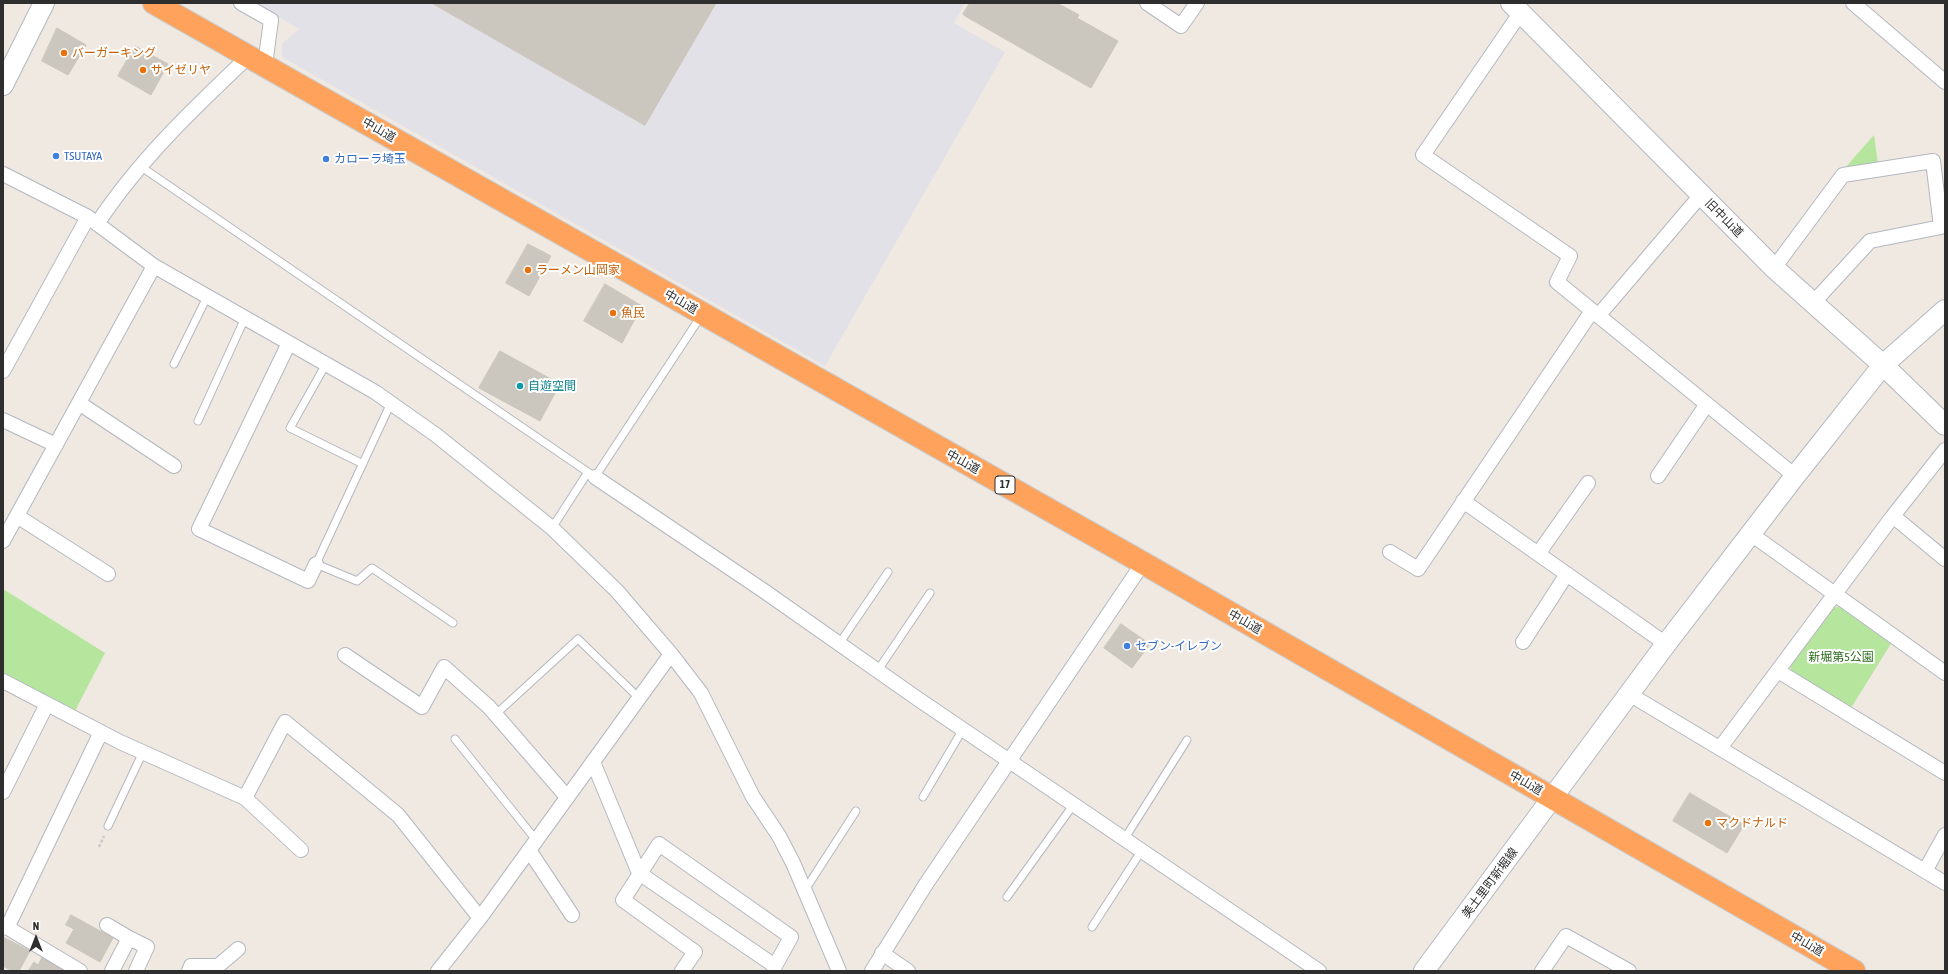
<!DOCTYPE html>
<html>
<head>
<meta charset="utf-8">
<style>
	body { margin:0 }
	#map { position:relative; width:1948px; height:974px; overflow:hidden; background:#efe9e1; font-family:"Asap Condensed",sans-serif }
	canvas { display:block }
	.frame { position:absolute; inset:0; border:4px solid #2e2e2e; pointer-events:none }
	.north { position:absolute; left:16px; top:918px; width:40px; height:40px; -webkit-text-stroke:3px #fff; paint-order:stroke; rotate:0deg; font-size:11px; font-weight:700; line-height:16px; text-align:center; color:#2e2e2e }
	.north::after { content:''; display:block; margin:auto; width:14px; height:18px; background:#2e2e2e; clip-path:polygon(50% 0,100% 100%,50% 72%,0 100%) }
</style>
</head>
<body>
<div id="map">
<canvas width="1948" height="974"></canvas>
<div class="frame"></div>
<div class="north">N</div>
</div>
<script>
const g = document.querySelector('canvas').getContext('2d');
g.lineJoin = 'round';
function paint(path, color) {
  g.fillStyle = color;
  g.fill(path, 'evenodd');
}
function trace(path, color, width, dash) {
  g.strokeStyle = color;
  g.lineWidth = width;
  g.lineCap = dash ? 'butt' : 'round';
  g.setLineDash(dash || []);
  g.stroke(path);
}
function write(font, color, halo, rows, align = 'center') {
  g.font = font + ' "Asap Condensed","Noto Sans JP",sans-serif';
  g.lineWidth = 4;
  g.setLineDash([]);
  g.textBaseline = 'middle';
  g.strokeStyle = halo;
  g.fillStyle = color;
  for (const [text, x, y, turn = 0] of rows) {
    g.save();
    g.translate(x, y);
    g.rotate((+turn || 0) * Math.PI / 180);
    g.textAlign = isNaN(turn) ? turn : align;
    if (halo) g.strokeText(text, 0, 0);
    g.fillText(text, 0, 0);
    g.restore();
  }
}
paint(new Path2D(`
	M255 3H965L954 23 1005 52 825 366 282 57V44L299 29Z`), '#e3e1e8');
paint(new Path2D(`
	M1874 135 1878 164 1844 169Z
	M3 589 105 653 75 711 3 674Z
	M1842 606 1892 642 1851 708 1791 671 1790 665 1834 607Z`), '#b6e59e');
const building = new Path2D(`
	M432 3H716L645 125Z
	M970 3H1057L1079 15 1077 18 1118 41 1091 88 965 16 963 14Z
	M57 28 86 45 68 75 42 61Z
	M135 46 168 64 151 95 118 76Z
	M528 244 551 256 529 296 506 283Z
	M605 284 642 306 622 343 584 321Z
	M500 351 560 384 540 421 479 388Z
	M1121 624 1150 644 1132 668 1104 648Z
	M1690 793 1744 825 1727 853 1673 821Z
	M71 915 113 938 100 962 66 943 74 929 66 925Z
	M3 937 30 951 19 971H12L3 966Z
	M43 956 64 969 63 971H28L34 962 38 965Z`);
paint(building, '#cbc7bf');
trace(building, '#cbc5ba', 1);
const lane = new Path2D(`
	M140 166 595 477 701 316
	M174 364 207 297
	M326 364 290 428 363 464
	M391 403 316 564 357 581 372 568 453 623
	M198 421 245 318
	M552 528 588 472
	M839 644 888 572
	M878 670 930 593
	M496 714 578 639 639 698
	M455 739 536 840
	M923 797 963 729
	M108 826 143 752
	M1125 838 1187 740
	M805 890 856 811
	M1007 897 1074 804
	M1092 927 1142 850`);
const street = new Path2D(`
	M241 3 271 20 265 65
	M1147 3 1181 26 1197 3
	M1853 3 1945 82
	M1521 12 1423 155 1570 256 1557 282 1795 476
	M3 174 88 217 154 266 375 392 436 435 552 528 617 591 671 654 701 693 753 797 779 836 793 863 839 971
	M97 224C139 160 194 108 249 56
	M1774 268 1843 175 1933 161 1941 227 1870 241 1813 303
	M1598 316 1701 195
	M289 343 199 529 308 581 316 564
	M3 371 88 217
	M79 403 174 466
	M3 420 56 445
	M1945 450 1893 516 1945 559
	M1658 476 1707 404
	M595 477 764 591 918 699 1319 971
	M1463 501 1666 644
	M17 516 108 574
	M1751 534 1945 673
	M3 541 154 266
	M1390 552 1418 569 1592 311
	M1538 554 1588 483
	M1523 642 1567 574
	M345 655 422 707 444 667 489 707 567 797
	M1778 671 1945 773
	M3 681 120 742 245 798 301 850
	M1629 694 1945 883
	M1720 748 1893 516
	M593 762 639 873 775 966
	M3 792 47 704
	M245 798 285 722 398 815 480 918
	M529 850 572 915
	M1925 871 1945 835
	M3 925 80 971
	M107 925 129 938
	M7 928 101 732
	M882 953 908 971
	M112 971 129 938 147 947 136 971
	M189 971 191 966H218L238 949
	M438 971 480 918 671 654
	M682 971 695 952 623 900 659 844 791 937 775 966 774 971
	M872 971 926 884 1143 563
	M1542 971 1566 936 1629 971`);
const secondary = new Path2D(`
	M1511 3 1774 268 1883 365 1945 425
	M3 85 44 3
	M1424 971 1666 644 1795 476 1883 365 1945 310`);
const highway = new Path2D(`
	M154 3 1143 563 1854 971`);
trace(lane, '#b4b7c1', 9);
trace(street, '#b4b7c1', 16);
trace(secondary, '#b4b7c1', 22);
trace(highway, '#c9c9c9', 24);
trace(new Path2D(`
	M99 847 104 836`), '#c9c9c9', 2.5, [3, 2]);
trace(lane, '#fff', 7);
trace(street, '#fff', 14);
trace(secondary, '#fff', 20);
trace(highway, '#ffa35c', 22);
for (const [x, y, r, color] of [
	[64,53,4,"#e8710a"],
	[143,70,4,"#e8710a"],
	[56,156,4,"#3f7fe0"],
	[326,159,4,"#3f7fe0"],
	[528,270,4,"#e8710a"],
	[613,313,4,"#e8710a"],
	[520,386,4,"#0f9aa8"],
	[1127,646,4,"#3f7fe0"],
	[1708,823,4,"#e8710a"]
]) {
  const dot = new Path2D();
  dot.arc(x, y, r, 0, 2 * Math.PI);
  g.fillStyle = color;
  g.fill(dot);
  trace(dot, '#fff', 1.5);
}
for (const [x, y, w] of [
	[1005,485,20]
]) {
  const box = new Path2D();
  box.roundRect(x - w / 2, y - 9, w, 18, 3);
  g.fillStyle = '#fff';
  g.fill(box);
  trace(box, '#2e2e2e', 1);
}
write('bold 11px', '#2e2e2e', null, [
	["17",1005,485]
]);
write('12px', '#c56008', '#fff', [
	["バーガーキング",72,53],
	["サイゼリヤ",151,70],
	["ラーメン山岡家",536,270],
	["魚民",621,313],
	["マクドナルド",1716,823]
], 'left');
write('12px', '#2e2e2e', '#fff', [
	["中山道",379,130,30],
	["旧中山道",1724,218,45],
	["中山道",681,302,30],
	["中山道",963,462,29],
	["中山道",1245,622,30],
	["中山道",1526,783,30],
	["美土里町新堀線",1490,883,-53],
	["中山道",1807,944,30]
]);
write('12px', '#366cbe', '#fff', [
	["TSUTAYA",64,156],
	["カローラ埼玉",334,159],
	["セブン-イレブン",1135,646]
], 'left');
write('12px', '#0d838f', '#fff', [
	["自遊空間",528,386]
], 'left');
write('12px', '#2c6e1b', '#fff', [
	["新堀第5公園",1841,657]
]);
</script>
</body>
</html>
